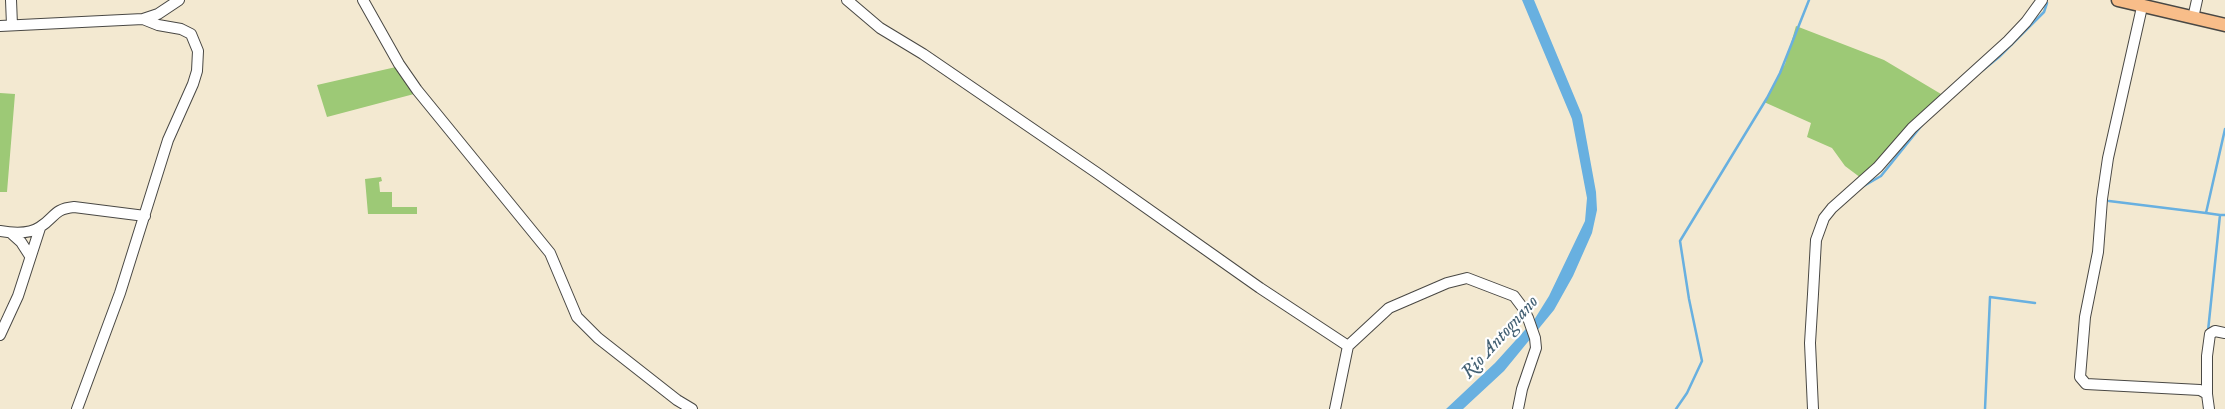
<!DOCTYPE html>
<html>
<head>
<meta charset="utf-8">
<style>
	body { margin:0 }
	canvas { display:block; background:#f3e9d1 }
</style>
</head>
<body>
<canvas width="2225" height="409"></canvas>
<script>
const g = document.querySelector('canvas').getContext('2d');
g.lineJoin = 'round';
function paint(path, color) {
  g.fillStyle = color;
  g.fill(path, 'evenodd');
}
function trace(path, color, width, dash) {
  g.strokeStyle = color;
  g.lineWidth = width;
  g.lineCap = dash ? 'butt' : 'round';
  g.setLineDash(dash || []);
  g.stroke(path);
}
function write(font, color, halo, rows, align = 'center') {
  g.font = font + ' "IM FELL English",serif';
  g.lineWidth = 4.5;
  g.setLineDash([]);
  g.textBaseline = 'middle';
  g.strokeStyle = halo;
  g.fillStyle = color;
  for (const [text, x, y, turn = 0] of rows) {
    g.save();
    g.translate(x, y);
    g.rotate((+turn || 0) * Math.PI / 180);
    g.textAlign = isNaN(turn) ? turn : align;
    if (halo) g.strokeText(text, 0, 0);
    g.fillText(text, 0, 0);
    g.restore();
  }
}
paint(new Path2D(`
	M1796 26 1884 60 1941 94 1911 124 1877 165 1861 178 1845 166 1832 148 1807 137 1811 123 1764 102 1785 64Z
	M396 67 414 94 327 117 317 85Z
	M0 93 15 94 7 192H0Z
	M381 177 382 181 379 182 380 192H392V207H417V214H368L365 179Z`), '#9dc976');
paint(new Path2D(`
	M1522 0H1534L1582 115 1596 192 1597 210 1592 233 1573 276 1554 310 1504 371 1463 409H1446L1495 363 1534 320 1549 296 1585 221 1587 198 1572 119Z`), '#68b0e0');
trace(new Path2D(`
	M1983 70 1999 57 2044 12 2047 3
	M1862 187 1881 176 1922 125
	M2109 201 2206 213
	M2220 215 2206 213 2225 129
	M2208 331 2220 215H2225
	M1676 409 1687 393 1702 361 1689 299 1680 241 1767 98 1780 73 1809 0
	M1985 409 1990 297 2035 303`), '#68b0e0', 2.5);
const minor = new Path2D(`
	M11 0 12 25
	M363 0 399 64 417 90 550 253 577 317 598 338 677 400 692 409
	M847 0 880 28 923 54 1097 173 1260 288 1348 346
	M2142 7 2108 158 2102 199 2098 252 2085 317 2080 377 2086 384 2200 390 2207 394V356L2210 334 2215 331 2225 333
	M2193 18 2197 0
	M0 26 143 19 158 14 179 0
	M0 231C12 233 30 234 40 227 55 218 53 209 74 207L145 216
	M11 233 21 242 30 256
	M0 335 18 296 40 228
	M2207 394 2209 409
	M77 409 120 293 168 140 193 84 197 71 198 51 191 34 181 29 158 25 143 19
	M1335 409 1348 346 1389 308 1447 283 1467 278 1514 296 1523 308 1528 318 1535 338 1536 348 1522 389 1518 409
	M1813 409 1810 343 1813 294 1816 240 1824 218 1832 208 1878 167 1912 128 2008 41 2026 22 2042 0`);
const major = new Path2D(`
	M2118 0 2225 25`);
trace(minor, '#494844', 12);
trace(major, '#494844', 15);
trace(minor, '#fff', 10);
trace(major, '#f8bd89', 12);
write('italic 19px', '#436073', '#fff', [
	["Rio Antognano",1501,338,-48]
]);
</script>
</body>
</html>
